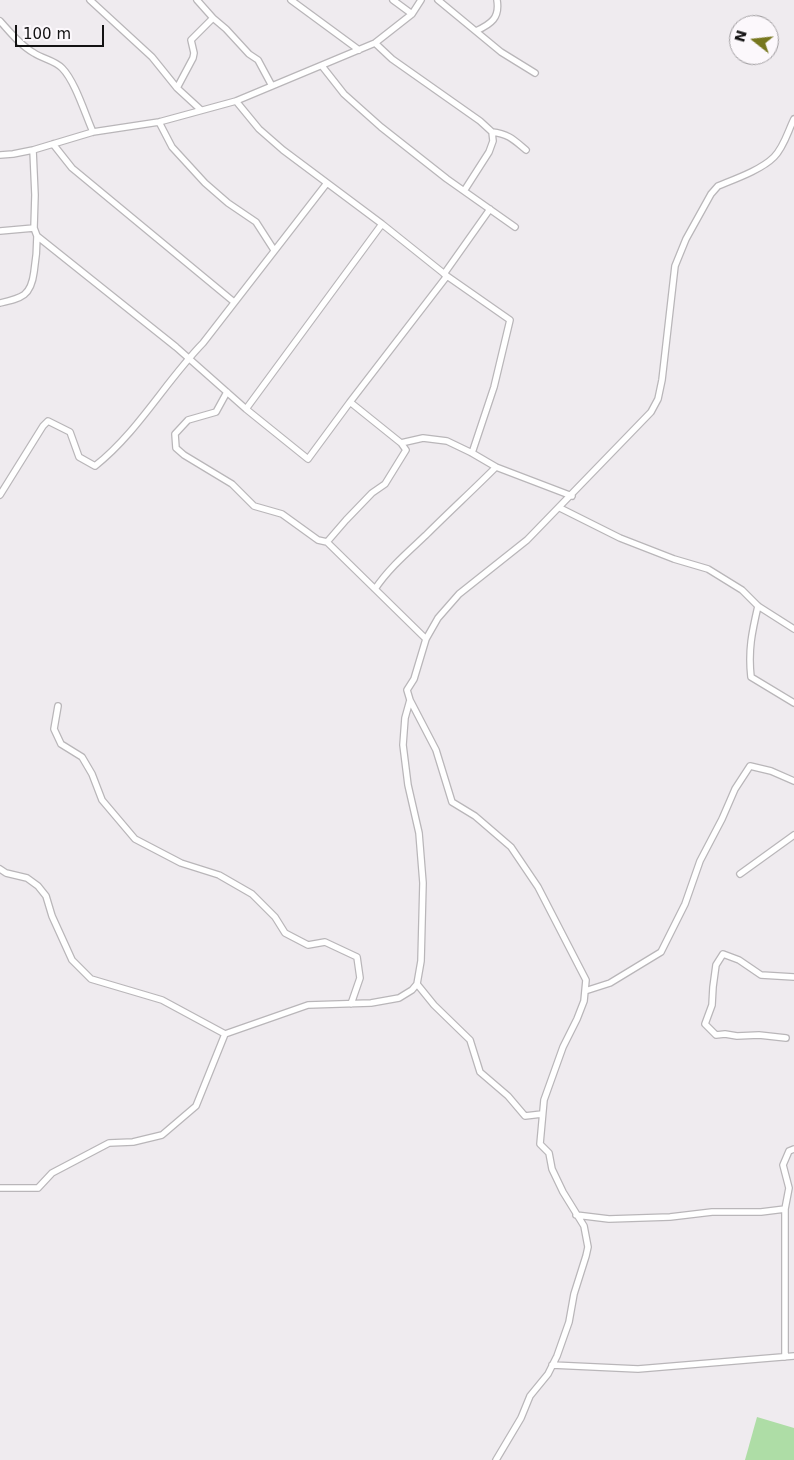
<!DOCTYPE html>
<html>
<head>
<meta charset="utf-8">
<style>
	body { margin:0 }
	#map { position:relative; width:794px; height:1460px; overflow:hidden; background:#efebef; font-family:"DejaVu Sans",sans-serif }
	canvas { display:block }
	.north { position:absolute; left:729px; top:15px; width:50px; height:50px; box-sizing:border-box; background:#fcf8fc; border:1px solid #9f9c9f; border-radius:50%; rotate:286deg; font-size:14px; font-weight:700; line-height:20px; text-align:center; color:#131213 }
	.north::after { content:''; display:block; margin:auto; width:18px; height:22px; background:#77771e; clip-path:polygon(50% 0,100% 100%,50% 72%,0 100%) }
	.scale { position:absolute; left:15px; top:25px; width:89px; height:22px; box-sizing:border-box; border:2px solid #131213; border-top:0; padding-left:6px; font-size:15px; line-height:18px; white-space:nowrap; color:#131213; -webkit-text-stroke:4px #fcf8fc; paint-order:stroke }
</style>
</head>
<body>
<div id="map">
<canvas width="794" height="1460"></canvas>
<div class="north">N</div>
<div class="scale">100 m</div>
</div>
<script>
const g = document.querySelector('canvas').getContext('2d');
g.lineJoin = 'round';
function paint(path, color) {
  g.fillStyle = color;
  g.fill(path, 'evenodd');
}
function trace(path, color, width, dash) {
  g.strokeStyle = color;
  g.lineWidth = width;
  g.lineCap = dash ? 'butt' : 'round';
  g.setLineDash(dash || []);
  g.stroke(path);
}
paint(new Path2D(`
	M757 1417 794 1428V1460H745Z`), '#aedda6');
const minor = new Path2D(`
	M90 0 152 57 177 88 201 110
	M197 0 213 18 226 29 249 54 258 60 272 86
	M291 0 359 50
	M393 0 412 14
	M438 0 501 52 535 73
	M0 21C10 32 21 46 34 53 43 59 54 60 62 68 75 81 85 114 93 132
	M476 31C491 24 500 18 497 0
	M375 43 392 59 480 121 492 132 493 141 489 152 464 191
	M322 66 344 94 381 127 447 179 515 227
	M177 88 193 58 194 53 191 40 213 18
	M236 101 259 129 283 150 382 224 447 276 510 320 494 387 472 453
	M159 122 172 147 205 183 228 203 256 222 274 250
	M492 132C509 134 514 140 526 150
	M53 144 72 168 234 302
	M33 150 35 195 34 228 37 236 176 347 246 409 308 459 350 402
	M0 155 13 154 33 150 93 132 159 122 236 101 375 43 412 14 421 0
	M0 231 34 228
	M444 274 490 209
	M447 276 350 402 401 443 423 438 447 441 472 453 496 467 572 496
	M0 303C22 298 31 296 34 272 36 260 37 248 37 236
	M227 392 216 412 188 420 175 434 176 448 184 455 232 484 254 506 282 514 318 540 327 542 426 639
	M246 409 382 224
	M0 495 43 426 48 421 70 432 79 457 95 466C138 432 165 382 203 343L327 183
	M560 508 620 538 674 559 708 569 742 590 758 606 794 629
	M327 542 346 520 372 493 385 484 406 450 401 443
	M375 589C389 568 408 552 426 535 449 512 473 490 496 467
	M758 606C752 632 748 650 751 677L794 703
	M410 700 436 750 452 802 475 816 511 847 538 887 586 980 584 1001 577 1019 563 1047 544 1100 540 1144 549 1153 552 1169 563 1192 584 1226 588 1247 586 1256 574 1294 569 1322 557 1356 548 1374 530 1396 521 1418 496 1460
	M58 706 54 729 61 744 82 757 92 774 102 800 135 839 181 863 219 875 252 894 275 917 285 933 308 945 325 942 357 957 360 978 351 1004
	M0 869 6 873 27 878 38 886 46 896 52 916 72 960 91 979 162 1000 225 1034
	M740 874 794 835
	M417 984 434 1005 470 1040 480 1072 508 1096 525 1116 542 1114
	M585 991 610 983 661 952 685 904 700 861 722 819 735 789 750 766 771 771 794 781
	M786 1038 759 1035 737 1036 725 1034 716 1035 705 1024 712 1005 713 987 716 965 723 954 739 960 761 975 794 977
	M0 1188H38L52 1173 109 1143 133 1142 162 1135 196 1106 225 1034 308 1005 371 1003 399 998 412 990 417 984 421 961 423 883 419 833 408 785 403 745 405 718 410 700 407 690 414 679 426 639 438 618 459 594 527 540 651 412 658 399 662 380 675 266 686 239 711 194 718 186C735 179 761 170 774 157 784 147 788 131 794 119
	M785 1209V1357
	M576 1215 609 1219 670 1217 712 1212H761L785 1209 789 1188 783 1165 789 1151 794 1149
	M552 1365 638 1369 794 1356`);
trace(minor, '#b9b6b9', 8);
trace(minor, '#fff', 5.5);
</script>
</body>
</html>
